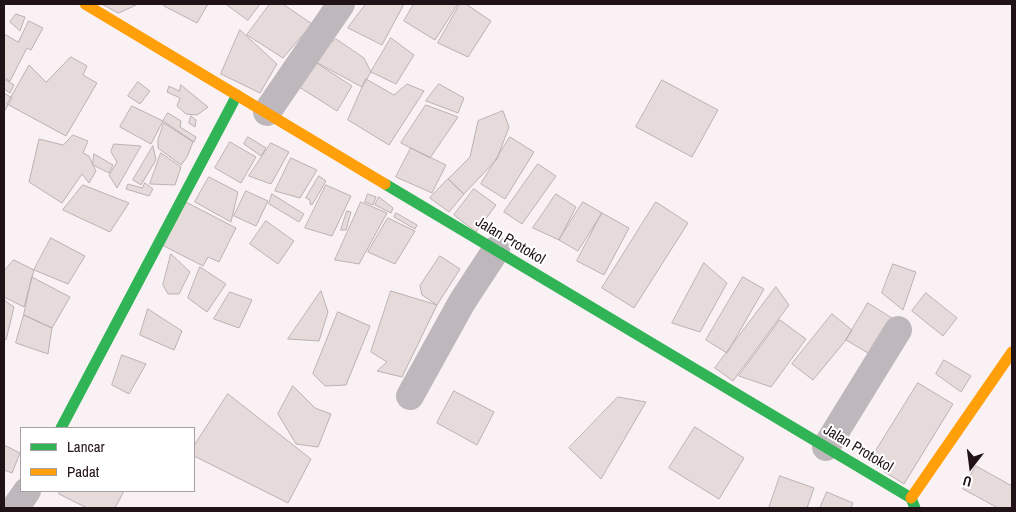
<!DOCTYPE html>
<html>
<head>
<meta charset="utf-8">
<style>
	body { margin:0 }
	#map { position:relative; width:1016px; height:512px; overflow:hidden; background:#faf1f4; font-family:"Archivo Narrow",sans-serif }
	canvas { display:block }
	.frame { position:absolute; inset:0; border:5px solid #201217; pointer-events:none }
	.legend { position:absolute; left:20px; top:427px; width:175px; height:65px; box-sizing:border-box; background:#fff; border:1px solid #a6a0a2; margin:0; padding:6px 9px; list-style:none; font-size:15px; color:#201217 }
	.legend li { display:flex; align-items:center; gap:10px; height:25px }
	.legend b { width:25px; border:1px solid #a6a0a2 }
	.north { position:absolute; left:946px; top:442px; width:50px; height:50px; -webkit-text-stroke:4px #fff; paint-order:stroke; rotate:195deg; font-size:14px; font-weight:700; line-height:20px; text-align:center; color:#201217 }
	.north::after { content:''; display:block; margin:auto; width:18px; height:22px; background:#201217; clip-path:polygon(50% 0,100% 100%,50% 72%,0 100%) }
</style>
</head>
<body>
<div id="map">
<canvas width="1016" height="512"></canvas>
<div class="frame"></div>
<ul class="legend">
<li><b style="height:6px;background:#30b455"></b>Lancar</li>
<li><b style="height:6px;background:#ff9f0a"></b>Padat</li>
</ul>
<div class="north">U</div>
</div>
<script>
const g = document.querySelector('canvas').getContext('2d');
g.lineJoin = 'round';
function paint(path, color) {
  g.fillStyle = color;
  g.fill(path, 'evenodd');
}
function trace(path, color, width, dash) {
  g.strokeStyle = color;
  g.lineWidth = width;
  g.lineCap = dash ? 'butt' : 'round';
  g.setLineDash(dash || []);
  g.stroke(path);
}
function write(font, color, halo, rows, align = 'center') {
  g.font = font + ' "Archivo Narrow",sans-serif';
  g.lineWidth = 4;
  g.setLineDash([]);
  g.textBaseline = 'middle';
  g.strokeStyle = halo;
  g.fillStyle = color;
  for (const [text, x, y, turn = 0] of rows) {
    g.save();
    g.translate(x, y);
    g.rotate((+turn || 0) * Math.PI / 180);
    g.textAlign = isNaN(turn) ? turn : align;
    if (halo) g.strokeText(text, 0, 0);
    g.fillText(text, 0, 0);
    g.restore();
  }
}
const building = new Path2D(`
	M102 4H138L119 13Z
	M165 4H208L197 23 164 6Z
	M226 4H260L248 20Z
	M270 4H283L312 24 283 58 247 35Z
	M366 4H404L382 45 348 28Z
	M414 4H458L435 40 404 21Z
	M460 4H466L491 21 468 57 438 43Z
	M16 14 25 17 20 31 10 22Z
	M29 21 43 28 31 50 27 48 10 81 4 78V34L18 42Z
	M240 30 277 64 260 93 221 74Z
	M391 38 414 55 396 84 371 72Z
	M336 39 364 58 371 72 362 87 312 60Z
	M71 57 87 66 83 75 97 83 66 136 7 104 29 65 46 82Z
	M312 60 352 86 337 111 296 85Z
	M366 79 394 95 407 84 424 91 389 145 348 120Z
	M6 80 14 85 10 93 4 89V82Z
	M662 80 718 110 692 157 636 127Z
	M138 82 150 91 140 104 128 96Z
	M439 84 464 98 458 113 426 101Z
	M181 85 208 107 197 115 186 114 177 106 180 98 167 92 169 86 179 91Z
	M4 93 12 98 4 112Z
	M426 105 458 117 430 158 401 143Z
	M132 106 163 121 151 144 120 127Z
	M503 111 509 127 497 159 464 194 448 179 470 157 478 121Z
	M168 113 181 121 180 127 196 137 194 142 163 121Z
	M191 116 196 120 195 127 189 123Z
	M164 123 193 142 187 157 181 165 158 148V140Z
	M73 135 88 141 83 153 89 156 96 171 89 183 82 174 62 203 29 182 39 139 63 145Z
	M248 137 266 148 261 156 244 144Z
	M510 137 534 152 505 199 481 184Z
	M230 142 256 157 241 183 215 168Z
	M271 143 289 152 271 184 249 176Z
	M114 144 141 146 117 188 109 175 117 162 111 152Z
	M153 146 156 160 141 185 133 180Z
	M411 148 446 165 432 193 396 177Z
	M161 153 181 167 175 185 150 184Z
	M94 154 113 165 109 173 93 165Z
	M291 158 317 170 300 198 275 191Z
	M538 164 556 176 522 224 504 212Z
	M319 176 326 181 312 205 310 204V200L306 198Z
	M209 177 238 192 231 222 195 202Z
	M448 179 464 194 449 212 430 198Z
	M145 183 153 189 149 196 126 189 128 184 142 188Z
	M83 185 129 203 110 232 63 210Z
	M326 185 351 196 332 236 305 228Z
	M474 189 496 205 476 232 454 215Z
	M246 191 268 201 256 226 234 216Z
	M272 194 304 214 299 222 269 204Z
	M368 194 376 197 373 205 365 202Z
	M556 194 576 207 559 240 533 228Z
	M379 197 393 208 391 213 375 205Z
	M182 200 236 228 219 262 208 257 203 266 160 244Z
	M361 202 387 213 359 264 335 260Z
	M583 202 602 213 578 251 559 240Z
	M656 202 688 223 634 308 602 288Z
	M347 211 351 212 346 230H341Z
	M396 213 417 225 415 229 394 217Z
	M602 213 629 228 604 275 577 261Z
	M388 218 415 231 395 264 368 252Z
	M266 221 294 241 278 264 250 244Z
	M51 238 85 256 68 284 34 270Z
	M171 254 190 272 179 294H168L163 285Z
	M440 256 460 269 437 305 422 295 420 286Z
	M14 260 34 270 24 307 4 297V271Z
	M704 263 727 283 700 332 672 323Z
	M893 264 916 272 903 310 882 293Z
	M200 267 226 284 207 312 188 298Z
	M32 277 70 297 52 328 24 315Z
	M743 277 764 289 727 353 706 340Z
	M776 287 789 305 733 381 715 368Z
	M321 291 328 312 319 341 288 339Z
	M391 291 437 305 402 377 377 371 387 362 371 352Z
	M230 292 252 300 239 328 214 319Z
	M926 293 957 318 943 336 912 311Z
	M4 300 14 307 6 340 4 339Z
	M868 303 895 320 873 356 846 340Z
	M148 309 182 331 174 350 140 335Z
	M338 312 370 326 346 385 325 386 313 374Z
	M832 314 852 330 846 340 813 380 792 364Z
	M24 315 52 328 48 354 16 343Z
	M780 320 806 339 771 387 739 376Z
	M122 355 146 364 129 394 112 385Z
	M944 360 971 376 961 392 936 374Z
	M918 383 953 404 904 484 869 462Z
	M293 386 315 408 331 414 318 447 296 444 278 414Z
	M454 391 494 412 477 445 437 423Z
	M228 394 311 459 288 503 194 456V446Z
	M618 397 646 402 601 479 569 448Z
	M695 427 744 458 719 499 669 468Z
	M4 445 20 453 12 473 4 470Z
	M976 466 1012 486V508H998L963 489Z
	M780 476 814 488 807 508H769Z
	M60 491H124L115 508H87L59 494Z
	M827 492 853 503 851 508H820Z`);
paint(building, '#e6dadb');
trace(building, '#bcb1b2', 1);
trace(new Path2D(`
	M267 112 341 4
	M410 396 462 302 496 250
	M826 447 898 330
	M15 508 27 491`), '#beb8bc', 28);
trace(new Path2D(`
	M385 184 911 498 915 508
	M61 428 237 95`), '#30b455', 11);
trace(new Path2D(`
	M85 4 385 184
	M911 498 1012 352`), '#ff9f0a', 11);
write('15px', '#201217', '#fff', [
	["Jalan Protokol",510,241,31],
	["Jalan Protokol",858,449,31]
]);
</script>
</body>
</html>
